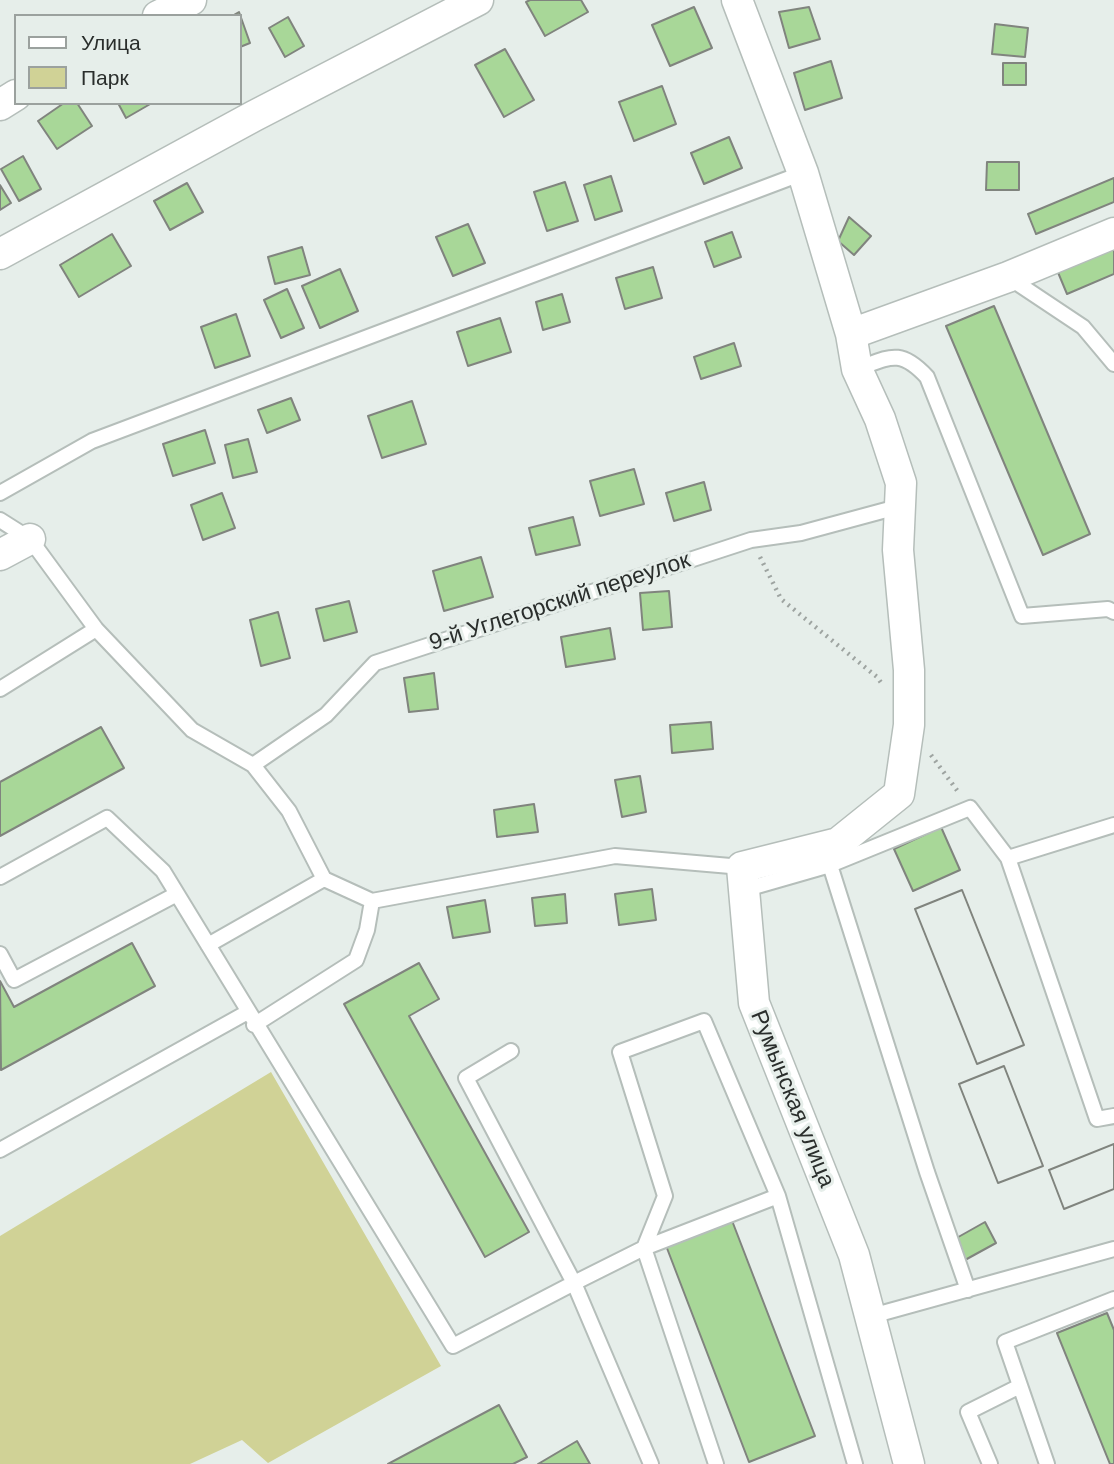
<!DOCTYPE html>
<html>
<head>
<meta charset="utf-8">
<style>
	body { margin:0 }
	#map { position:relative; width:1114px; height:1464px; overflow:hidden; background:#e6eeea; font-family:Helvetica,sans-serif }
	canvas { display:block }
	.legend { position:absolute; left:14px; top:14px; width:228px; height:91px; box-sizing:border-box; background:#e6eeea; border:2px solid #9ba19e; margin:0; padding:9px 12px; list-style:none; font-size:21px; color:#2a2e2c }
	.legend li { display:flex; align-items:center; gap:14px; height:35px }
	.legend b { width:35px; border:2px solid #9ba19e }
</style>
</head>
<body>
<div id="map">
<canvas width="1114" height="1464"></canvas>
<ul class="legend">
<li><b style="height:9px;background:#fff"></b>Улица</li>
<li><b style="height:19px;background:#d0d296"></b>Парк</li>
</ul>
</div>
<script>
const g = document.querySelector('canvas').getContext('2d');
g.lineJoin = 'round';
function paint(path, color) {
  g.fillStyle = color;
  g.fill(path, 'evenodd');
}
function trace(path, color, width, dash) {
  g.strokeStyle = color;
  g.lineWidth = width;
  g.lineCap = dash ? 'butt' : 'round';
  g.setLineDash(dash || []);
  g.stroke(path);
}
function write(font, color, halo, rows, align = 'center') {
  g.font = font + ' Helvetica,sans-serif';
  g.lineWidth = 6;
  g.setLineDash([]);
  g.textBaseline = 'middle';
  g.strokeStyle = halo;
  g.fillStyle = color;
  for (const [text, x, y, turn = 0] of rows) {
    g.save();
    g.translate(x, y);
    g.rotate((+turn || 0) * Math.PI / 180);
    g.textAlign = isNaN(turn) ? turn : align;
    if (halo) g.strokeText(text, 0, 0);
    g.fillText(text, 0, 0);
    g.restore();
  }
}
paint(new Path2D(`
	M271 1072 441 1366 268 1463 242 1440 190 1464H0V1236Z`), '#d0d296');
const building = new Path2D(`
	M530 0H581L588 12 545 36 526 2Z
	M694 7 712 48 670 66 652 25Z
	M809 7 820 39 789 48 779 12Z
	M239 12 250 43 240 47V16H232Z
	M288 17 304 46 285 57 269 28Z
	M995 24 1028 28 1025 57 992 54Z
	M505 49 534 100 504 117 475 65Z
	M831 61 842 98 805 110 794 73Z
	M1003 63H1026V85H1003Z
	M662 86 676 124 634 141 619 102Z
	M64 103H77L92 126 57 149 38 121Z
	M118 103H152L126 118Z
	M729 137 742 168 704 184 691 153Z
	M23 156 41 189 19 201 1 169Z
	M987 162H1019V190H986Z
	M611 176 622 211 595 220 584 185Z
	M1114 178V202L1036 234 1028 214Z
	M565 182 578 221 547 231 534 192Z
	M187 183 203 212 170 230 154 201Z
	M0 185 11 203 0 210Z
	M849 217 871 236 854 255 838 241Z
	M468 224 485 263 453 276 436 237Z
	M732 232 741 257 714 267 705 242Z
	M112 234 131 266 79 297 60 265Z
	M1114 246V274L1067 294 1057 270Z
	M302 247 310 275 275 284 268 257Z
	M653 267 662 298 625 309 616 278Z
	M340 269 358 311 320 328 302 286Z
	M287 289 304 328 281 338 264 300Z
	M562 294 570 322 543 330 536 302Z
	M994 306 1090 534 1043 555 946 326Z
	M236 314 250 356 215 368 201 327Z
	M500 318 511 352 468 366 457 332Z
	M734 343 741 366 701 379 694 357Z
	M291 398 300 420 267 433 258 410Z
	M412 401 426 444 382 458 368 416Z
	M205 430 215 463 173 476 163 444Z
	M248 439 257 472 233 478 225 445Z
	M634 469 644 504 600 516 590 481Z
	M704 482 711 510 674 521 666 493Z
	M222 493 235 528 203 540 191 505Z
	M573 517 580 545 536 555 529 528Z
	M481 557 493 597 444 611 433 571Z
	M669 591 672 627 643 630 640 593Z
	M349 601 357 632 324 641 316 609Z
	M278 612 290 658 261 666 250 620Z
	M610 628 615 659 566 667 561 637Z
	M434 673 438 709 409 712 404 678Z
	M711 722 713 749 672 753 670 725Z
	M101 727 124 768 0 836V782Z
	M640 776 646 812 622 817 615 780Z
	M534 804 538 832 497 837 494 810Z
	M941 827 960 870 913 891 894 849Z
	M652 889 656 920 619 925 615 894Z
	M962 890 1024 1045 977 1064 915 909Z
	M962 890 1024 1045 977 1064 915 909Z
	M565 894 567 923 535 926 532 898Z
	M485 900 490 932 453 938 447 907Z
	M132 943 155 986 1 1070 0 981 14 1007Z
	M419 963 439 999 409 1016 529 1232 485 1257 344 1004Z
	M1004 1066 1043 1166 998 1183 959 1084Z
	M1004 1066 1043 1166 998 1183 959 1084Z
	M1114 1144V1189L1064 1209 1049 1170Z
	M1114 1144V1189L1064 1209 1049 1170Z
	M731 1218 815 1436 749 1462 665 1243Z
	M985 1222 996 1243 965 1260 953 1240Z
	M1107 1313 1114 1330V1464H1110L1057 1333Z
	M499 1405 527 1457 513 1464H388Z
	M577 1441 590 1464H538Z`);
paint(building, '#a8d798');
trace(building, '#80847e', 2);
const lane = new Path2D(`
	M1008 277 1083 327 1114 364
	M857 369C890 357 900 348 927 377L1022 616 1108 609 1114 612
	M0 493 92 441 803 173
	M0 520 30 539 96 629 192 730 253 765 289 811 324 879 372 901 367 930 356 960 254 1025
	M0 689 96 629
	M253 765 326 715 375 663 751 540 801 533 901 506
	M1114 825 1008 858 1097 1119 1114 1116
	M830 865 927 1172 968 1290
	M0 877 107 818 163 871 453 1346 574 1283 466 1078 511 1051
	M743 890 830 865 970 808 1008 858
	M372 901 615 856 742 867
	M208 945 324 879
	M0 954 14 980 175 895
	M0 1150 246 1013
	M868 1317 1114 1249
	M651 1464 574 1283 644 1248 665 1196 620 1052 704 1021 778 1196
	M716 1464 644 1248 778 1196 855 1464
	M990 1464 968 1412 1020 1386
	M1047 1464 1005 1342 1114 1299`);
const street = new Path2D(`
	M737 0 803 173 851 334 857 369 880 419 901 483 898 550 909 670V725L899 794 838 843 742 867 754 1003 854 1255 909 1464
	M158 16 191 0
	M0 105 16 95
	M0 254 254 116 478 0
	M851 334 1008 277 1114 233
	M0 555 30 539`);
trace(lane, '#b5beba', 18);
trace(street, '#b5beba', 33);
trace(new Path2D(`
	M760 557 781 599 877 677 882 684
	M931 755 959 793`), '#9ea4a1', 4.5, [2, 5]);
trace(lane, '#fff', 14);
trace(street, '#fff', 30);
write('23px', '#2a2e2c', '#e6eeea', [
	["9-й Углегорский переулок",560,602,-18],
	["Румынская улица",792,1099,68]
]);
</script>
</body>
</html>
